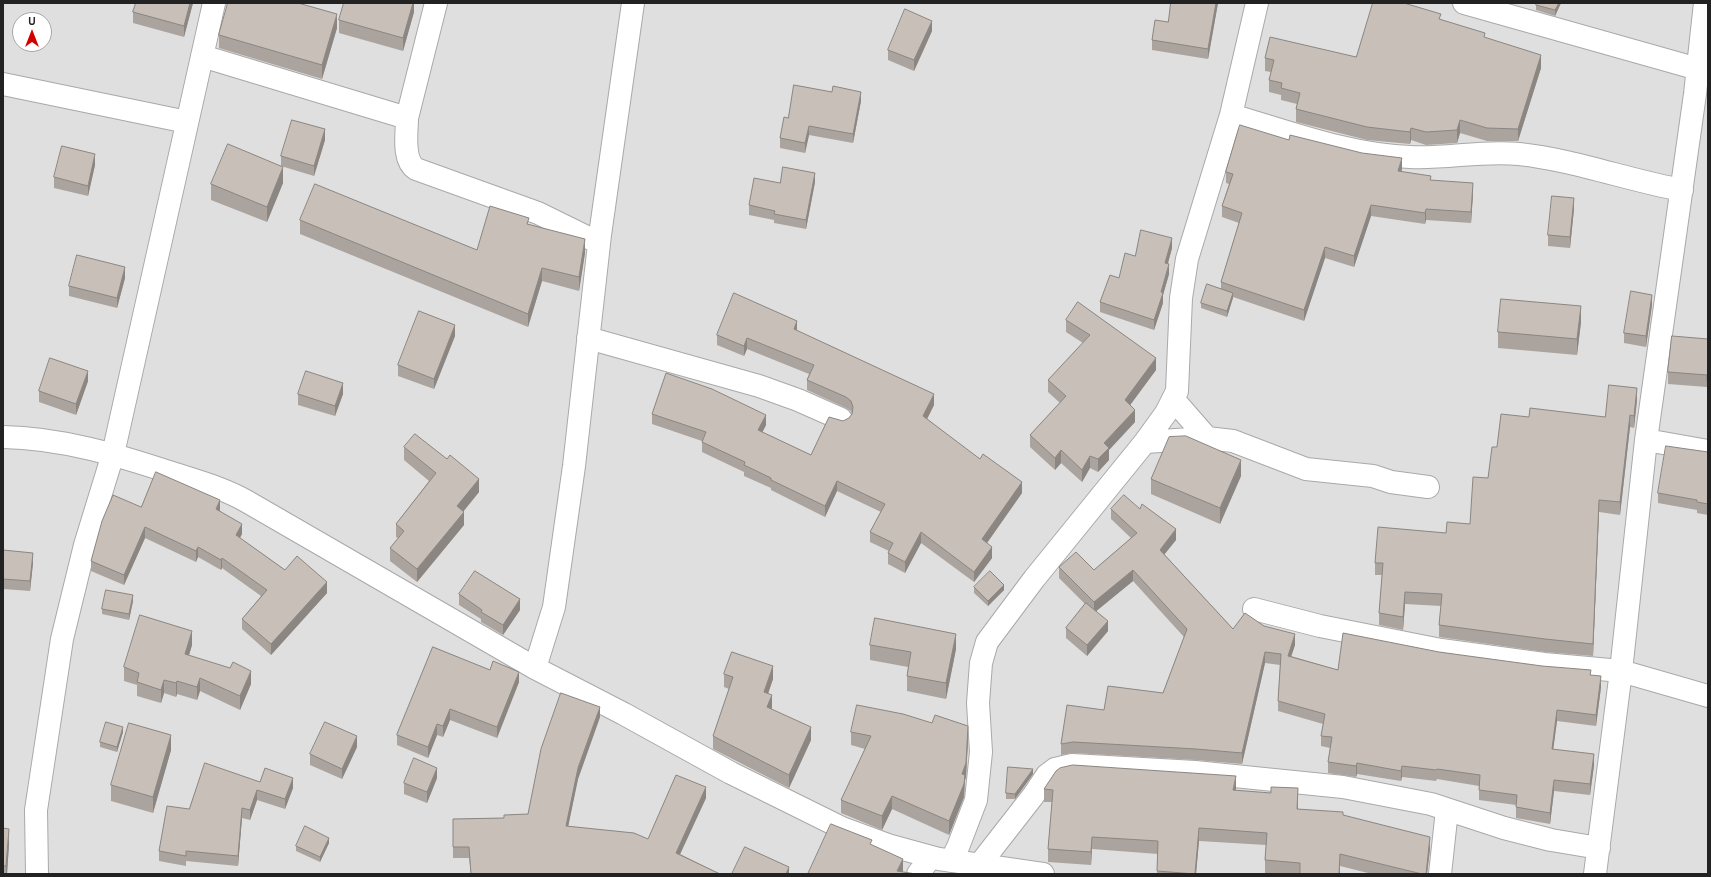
<!DOCTYPE html>
<html>
<head>
<meta charset="utf-8">
<style>
	body { margin:0 }
	#map { position:relative; width:1711px; height:877px; overflow:hidden; background:#f2efe9; font-family:"Space Grotesk",sans-serif }
	canvas { display:block }
	.frame { position:absolute; inset:0; border:4px solid #222; pointer-events:none }
	.north { position:absolute; left:12px; top:12px; width:40px; height:40px; box-sizing:border-box; background:#fff; border:1px solid #a7a7a7; border-radius:50%; rotate:0deg; font-size:11px; font-weight:700; line-height:16px; text-align:center; color:#222 }
	.north::after { content:''; display:block; margin:auto; width:14px; height:18px; background:#d40000; clip-path:polygon(50% 0,100% 100%,50% 72%,0 100%) }
</style>
</head>
<body>
<div id="map">
<canvas width="1711" height="877"></canvas>
<div class="frame"></div>
<div class="north">U</div>
</div>
<script>
const g = document.querySelector('canvas').getContext('2d');
g.lineJoin = 'round';
function paint(path, color) {
  g.fillStyle = color;
  g.fill(path, 'evenodd');
}
function trace(path, color, width, dash) {
  g.strokeStyle = color;
  g.lineWidth = width;
  g.lineCap = dash ? 'butt' : 'round';
  g.setLineDash(dash || []);
  g.stroke(path);
}
paint(new Path2D(`
	M3 3H1708V874H3ZM20 20H44V44H20Z`), '#e0dfdf');
const minor = new Path2D(`
	M1464 3 1698 69
	M202 56 407 118 436 3
	M3 84 187 122
	M1231 115C1289 132 1349 155 1410 157 1446 159 1483 150 1519 154 1575 160 1627 180 1682 190
	M407 118C407 133 402 160 416 169L538 213 599 243
	M588 338 759 386 798 400 841 419
	M1173 399 1207 438
	M3 437C61 438 118 455 172 473 197 481 223 488 246 501L535 668 624 714 731 773 842 828 888 845 939 859 1043 874
	M1646 440 1708 451
	M1145 442 1207 438 1233 441 1306 469 1373 476 1391 482 1428 487
	M1254 609 1320 626 1441 650 1544 664 1621 671 1708 696
	M535 668 554 607 574 466 600 235 633 3
	M951 861 958 847 976 800 981 752 978 703 981 663 987 642 1034 579 1145 442 1166 413 1177 391 1181 298 1187 259 1231 115 1257 3
	M980 864 1033 796 1047 775 1055 769 1072 765 1195 772 1343 787 1431 804 1504 828 1551 840 1599 848
	M37 874 36 810 62 639 85 545 113 454 214 3
	M918 874 931 857
	M1440 874 1447 810
	M1595 874 1621 671 1646 440 1695 94 1705 3`);
trace(minor, '#a9a9a9', 24);
trace(minor, '#fff', 22);
paint(new Path2D(`
	M136 3H193L184 37 133 23V12Z
	M414 3V12L403 51 339 33V20Z
	M1218 3 1208 59 1152 50V40Z
	M1561 3 1555 16 1536 10V5Z
	M1441 20 1485 38 1541 68 1518 141H1487L1460 133 1457 143 1426 145 1411 140 1410 144 1367 140 1296 122V109L1297 104 1281 100V95L1269 92V80L1271 72 1265 71V58L1356 57Z
	M337 28 322 79 219 48V35Z
	M932 31 914 71 888 60V50Z
	M861 101 853 143 809 135 805 153 780 148V138L788 118Z
	M325 140 314 176 281 166V156Z
	M1289 140 1402 169 1401 172 1431 180 1473 194 1471 223 1426 220 1425 224 1371 216 1354 267 1325 258 1304 321 1233 297 1227 317 1201 308V303L1221 289V282L1239 223 1222 217V206L1229 184 1226 183V172Z
	M95 165 88 196 54 188V177Z
	M815 182 806 229 774 223V220L749 215V205L780 183Z
	M283 183 267 222 211 200V184Z
	M1574 209 1570 248 1548 246V235Z
	M300 220 477 250 529 224 585 253 579 291 542 281 528 327 300 234Z
	M1172 248 1168 264 1169 274 1163 295V303L1154 330 1100 312V302L1119 278 1135 256Z
	M125 278 117 308 69 296V286Z
	M1652 305 1646 347 1624 343V333Z
	M1066 320 1156 370 1130 405 1135 422 1109 450V460L1098 472 1090 468 1082 482 1061 463 1055 470 1030 447V435L1060 403 1048 392V380L1083 343 1066 332Z
	M1581 322 1577 355 1498 348V332Z
	M797 331 934 405 927 419 1022 493 987 543 992 558 974 582 921 543 905 573 888 564V553L889 551 870 542V532L881 512 837 491 825 517 771 490V488L744 476V472L702 452V441L652 424V414L766 425 762 432 811 455 843 421 849 418 852 414 851 411 846 408 807 390V380L809 374 747 349 744 356 717 345V335Z
	M455 336 434 389 398 376V365Z
	M1708 339V393H1707V387L1668 384V372Z
	M88 381 76 415 39 402V391Z
	M298 394H343L335 416 298 405Z
	M1637 400 1634 428 1630 427 1620 515 1599 512 1593 656 1545 652 1439 637V625L1441 606 1405 604 1403 630 1379 625V613L1382 575H1375V563L1446 533 1470 524 1488 478 1497 447 1529 417H1605Z
	M404 447 479 492 463 512 464 525 417 582 390 561V548L398 538 396 537V524L429 481 404 460Z
	M1708 452V515L1697 513V510L1658 503V493Z
	M1241 476 1220 524 1151 494V479Z
	M141 507 220 511 242 534 240 538 285 570 327 593 271 655 242 629V619L261 596 222 568 221 570 198 557 196 562 145 538 124 585 91 571V561Z
	M1111 509H1140L1176 540 1164 554 1233 629 1264 626 1295 645 1291 656 1338 670 1439 652 1591 675 1601 687 1596 726 1557 721 1553 749 1594 765 1590 795 1554 791 1550 824 1516 818V805L1479 800V786L1437 779 1436 781 1402 777 1401 781 1357 774 1356 777 1328 773V762L1330 748 1321 746V736L1323 724 1278 711V701L1280 665 1265 663 1242 764 1196 760 1073 753 1061 755V744L1104 710 1163 693 1184 637 1133 581 1096 611 1108 631 1087 656 1066 638V628L1085 604 1059 578V567L1094 570 1131 538 1111 519Z
	M3 550 33 563 30 591 3 589Z
	M974 587 1004 590 988 606 974 593Z
	M459 594 520 610 503 635 481 622V619L459 605Z
	M133 601 129 620 102 614V609Z
	M192 645 189 655 251 684 240 710 200 691 197 700 177 694 176 697 164 693 161 703 137 696V685L124 681V667Z
	M870 645 956 649 946 699 907 691V676L908 667 870 660Z
	M433 647 519 682 497 738 450 720 443 737 437 735 428 758 397 745V735Z
	M724 674 773 679 768 694 772 708 771 709 811 740 789 788 713 749V736L729 689 724 687Z
	M600 717 578 779 568 826 648 839 706 798 680 854 720 874H471L469 858H453V819L504 818 528 814Z
	M123 732 117 752 100 747V742Z
	M851 732 968 740 966 777 965 780 964 797 949 835 892 809 882 830 841 813V800L865 749 851 745Z
	M357 747 342 779 310 765V754Z
	M171 750 153 813 111 801V785Z
	M1033 774 1015 799H1006V793Z
	M437 778 427 803 404 794V783Z
	M260 782 293 788 285 809 257 800 250 820 242 818 238 866 186 861V866L159 861V851L189 809Z
	M1044 789H1236V790L1298 801V809L1343 815 1430 849 1427 874H1372L1340 866V874H1278L1265 873V860L1266 845 1199 841 1196 874H1157L1158 854 1092 849 1091 865 1048 862V849L1052 802H1044Z
	M3 828 9 844 7 874H3Z
	M329 843 320 862 296 851V846Z`), '#aba49e');
paint(new Path2D(`
	M190 3H193L184 37V26Z
	M413 3H414V12L403 51V38Z
	M1216 3H1218L1208 59V49Z
	M1559 3H1561L1555 16V10Z
	M337 14V28L322 79V65Z
	M932 21V31L914 71V60Z
	M1541 55V68L1518 141V129Z
	M861 92V101L853 143V134Z
	M1460 120V133L1457 143V130Z
	M809 126V135L805 153V143Z
	M1411 128V140L1410 144V132Z
	M325 129V140L314 176V166Z
	M95 154V165L88 196V186Z
	M1402 158V169L1398 182V171Z
	M283 167V183L267 222V207Z
	M815 173V182L806 229V220Z
	M1473 183V194L1471 223V212Z
	M1574 198V209L1570 248V237Z
	M1371 205V216L1354 267V256Z
	M1426 209V220L1425 224V213Z
	M1172 238V248L1165 273V263Z
	M585 239V253L579 291V277Z
	M1325 247V258L1304 321V310Z
	M1169 264V274L1163 295V303L1154 330V320Z
	M125 267V278L117 308V298Z
	M542 268V281L528 327V314Z
	M1233 293V298L1227 317V311Z
	M1652 295V305L1646 347V336Z
	M1581 306V322L1577 355V339Z
	M797 321V332L794 329Z
	M455 325V336L434 389V379Z
	M747 338V349L744 356V346Z
	M1156 358V370L1125 412V400Z
	M88 371V381L76 415V404Z
	M343 383V394L335 416V406Z
	M1637 388V400L1634 428V416Z
	M934 394V405L923 427V416Z
	M1135 410V422L1109 450V460L1098 472V459L1104 443Z
	M766 415V425L758 441V430Z
	M1630 415V427L1620 515V502Z
	M1061 450V463L1055 470V458Z
	M1090 456V468L1082 482V470Z
	M1241 460V476L1220 524V508Z
	M479 479V492L457 519V506Z
	M837 481V491L825 517V506Z
	M1022 482V493L982 550V539Z
	M220 500V511L216 519V509Z
	M1599 500V512L1593 656V644Z
	M464 512V525L417 582V569Z
	M242 524V534L236 545V535Z
	M145 527V538L124 585V575Z
	M1176 529V540L1160 560V550Z
	M921 532V543L905 573V562Z
	M198 547V557L196 562V551Z
	M992 547V558L974 582V572Z
	M33 553V563L30 591V581Z
	M222 558V568L221 570V560Z
	M1133 570V581L1094 613V602Z
	M327 582V593L271 655V644Z
	M1004 585V590L988 606V601Z
	M1405 592V604L1403 630V617Z
	M133 595V601L129 620V614Z
	M520 599V610L503 635V625Z
	M1108 621V631L1087 656V645Z
	M192 631V645L185 668V654Z
	M956 634V649L946 699V683Z
	M1295 634V645L1288 666V656Z
	M1265 652V663L1242 764V753Z
	M773 666V679L764 705V692Z
	M251 671V684L240 710V696Z
	M519 672V682L497 738V727Z
	M1601 676V687L1596 726V715Z
	M200 678V691L197 700V687Z
	M164 680V693L161 703V690Z
	M177 681V694L176 697V683Z
	M772 695V708L767 720V707Z
	M600 707V717L578 779 566 837V826L578 768Z
	M450 709V720L443 737V726Z
	M1557 710V721L1552 759V749Z
	M437 724V735L428 758V747Z
	M968 726V740L966 777 965 780 964 797 949 835V821L962 774Z
	M123 727V732L117 752V747Z
	M811 727V740L789 788V775Z
	M171 735V750L153 813V797Z
	M357 736V747L342 779V769Z
	M1594 754V765L1590 795V784Z
	M1357 763V774L1356 777V766Z
	M1402 766V777L1401 781V771Z
	M437 768V778L427 803V792Z
	M1033 769V774L1015 799V794Z
	M1236 776V789L1233 803V790Z
	M293 778V788L285 809V799Z
	M1554 780V791L1550 824V813Z
	M706 787V798L676 863V853Z
	M1298 788V801L1297 821V809Z
	M257 790V800L250 820V810Z
	M892 796V809L882 830V816Z
	M242 808V818L238 866V856Z
	M1199 828V841L1196 874H1195Z
	M9 829V844L7 874H6V866Z
	M1092 837V849L1091 865V852Z
	M1430 837V849L1427 874H1426Z
	M329 838V843L320 862V857Z
	M1340 854V874H1339Z
	M903 859V871L902 874 897 871Z
	M789 867V874H786Z`), '#8b8681');
const building = new Path2D(`
	M136 3H190L184 26 133 12Z
	M228 3H298L337 14 322 65 219 35Z
	M344 3H413L403 38 339 20Z
	M1171 3H1216L1208 49 1152 40 1155 20 1168 22Z
	M1373 3H1404L1441 14 1439 19 1485 33 1484 37 1541 55 1518 129 1487 128 1460 120 1457 130 1426 132 1411 128 1410 132 1367 127 1296 109 1300 93 1281 88 1282 83 1269 80 1274 60 1265 58 1270 37 1356 57Z
	M1537 3H1559L1555 10 1536 5Z
	M905 9 932 21 914 60 888 50Z
	M794 85 832 92 833 86 861 92 853 134 809 126 805 143 780 138 784 117 788 118Z
	M292 120 325 129 314 166 281 156Z
	M1240 125 1289 140 1290 135 1362 153 1402 158 1398 171 1431 176 1430 180 1473 183 1471 212 1426 209 1425 213 1371 205 1354 256 1325 247 1304 310 1221 282 1242 213 1222 206 1233 174 1226 172Z
	M228 144 283 167 267 207 211 184Z
	M62 146 95 154 88 186 54 177Z
	M783 167 815 173 806 220 774 214 775 211 749 205 754 178 780 183Z
	M315 184 477 250 490 206 529 218 527 224 585 239 579 277 542 268 528 314 300 220Z
	M1552 196 1574 198 1570 237 1548 235Z
	M1141 230 1172 238 1165 263 1169 264 1161 292 1163 293 1154 320 1100 302 1110 275 1119 278 1125 253 1135 256Z
	M77 255 125 267 117 298 69 286Z
	M1207 284 1233 293 1227 311 1201 303Z
	M1631 291 1652 295 1646 336 1624 333Z
	M734 293 797 321 794 329 934 394 923 416 980 459 983 454 1022 482 982 539 992 547 974 572 921 532 905 562 888 553 893 543 870 532 885 504 837 481 825 506 771 480V478L744 465 745 462 702 442 706 432 652 414 666 373 712 389 766 415 758 430 811 455 829 417 843 421 849 418 852 414 853 407 851 401 846 397 807 380 814 365 747 338 744 346 717 335Z
	M1501 299 1581 306 1577 339 1498 332Z
	M1078 302 1156 358 1125 400 1135 410 1104 443 1109 448 1098 459 1090 456 1082 470 1061 450 1055 458 1030 435 1066 396 1048 380 1090 335 1066 320Z
	M419 311 455 325 434 379 398 365Z
	M1672 336 1708 339V381H1707V375L1668 372Z
	M50 358 88 371 76 404 39 391Z
	M306 371 343 383 335 406 298 394Z
	M1609 385 1637 388 1634 416 1630 415 1620 502 1599 500 1593 644 1545 639 1439 625 1442 594 1405 592 1403 617 1379 613 1383 563H1375L1378 527 1446 533 1447 522 1470 524 1473 477 1488 478 1492 447H1497L1501 414 1529 417 1530 408 1605 417Z
	M415 434 447 459 450 455 479 479 457 506 464 512 417 569 390 548 404 531 396 524 436 473 404 447Z
	M1186 436 1241 460 1220 508 1151 479 1169 437Z
	M1666 446 1708 452V504L1697 502V500L1658 493Z
	M156 472 220 500 216 509 242 524 236 535 285 570 297 556 327 582 271 644 242 619 267 590 222 558 221 560 198 547 196 551 145 527 124 575 91 561 102 521 113 495 141 507Z
	M1124 495 1140 509 1142 504 1176 529 1160 550 1233 629 1245 613 1264 626 1295 634 1288 656 1338 670 1343 633 1439 652 1542 666 1591 670 1590 675 1601 676 1596 715 1557 710 1552 749 1594 754 1590 784 1554 780 1550 813 1516 807 1517 795 1479 790 1480 775 1437 769 1436 770 1402 766 1401 771 1357 763 1356 766 1328 762 1332 737 1321 736 1325 714 1278 701 1281 654 1265 652 1242 753 1196 749 1073 742 1061 744 1067 705 1104 710 1108 686 1163 693 1187 629 1133 570 1094 602 1059 567 1076 552 1094 570 1137 533 1111 509Z
	M3 550 33 553 30 581 3 579Z
	M475 571 520 599 503 625 481 612 482 610 459 594Z
	M990 571 1004 585 988 601 974 587Z
	M106 590 133 595 129 614 102 609Z
	M1086 603 1108 621 1087 645 1066 628Z
	M140 615 192 631 185 654 230 668 233 662 251 671 240 696 200 678 197 687 177 681 176 683 164 680 161 690 137 682 139 673 124 667Z
	M875 618 956 634 946 683 907 676 911 652 870 645Z
	M433 647 490 670 493 661 519 672 497 727 450 709 443 726 437 724 428 747 397 735Z
	M732 652 773 666 764 692 772 695 767 707 811 727 789 775 713 736 733 677 724 674Z
	M561 693 600 707 578 768 566 826 634 833 648 839 676 775 706 787 676 853 720 874H471L469 847H453V819L504 818V815L528 814 541 749Z
	M857 705 903 714 932 723 935 715 968 726 966 763 962 774 965 775 964 784 949 821 892 796 882 816 841 800 871 736 851 732Z
	M106 722 123 727 117 747 100 742Z
	M325 722 357 736 342 769 310 754Z
	M129 723 171 735 153 797 111 785Z
	M414 758 437 768 427 792 404 783Z
	M205 763 260 782 265 768 293 778 285 799 257 790 250 810 242 808 238 856 186 851V856L159 851 167 806 189 809Z
	M1073 765 1236 776 1233 790 1271 793V787L1298 788 1297 809 1343 812V815L1430 837 1426 874H1422L1340 854 1339 874H1300V863L1265 860 1267 833 1199 828 1195 874 1157 871 1158 841 1092 837 1091 852 1048 849 1053 790 1044 789 1056 771 1060 768Z
	M1008 767 1033 769 1015 794 1006 793Z
	M831 824 872 840 870 844 903 859 897 871 916 874H808Z
	M305 826 329 838 320 857 296 846Z
	M3 828 9 829 6 866H3Z
	M745 847 789 867 786 874H732Z`);
paint(building, '#c7bfb8');
trace(building, '#8b8681', 1);
</script>
</body>
</html>
